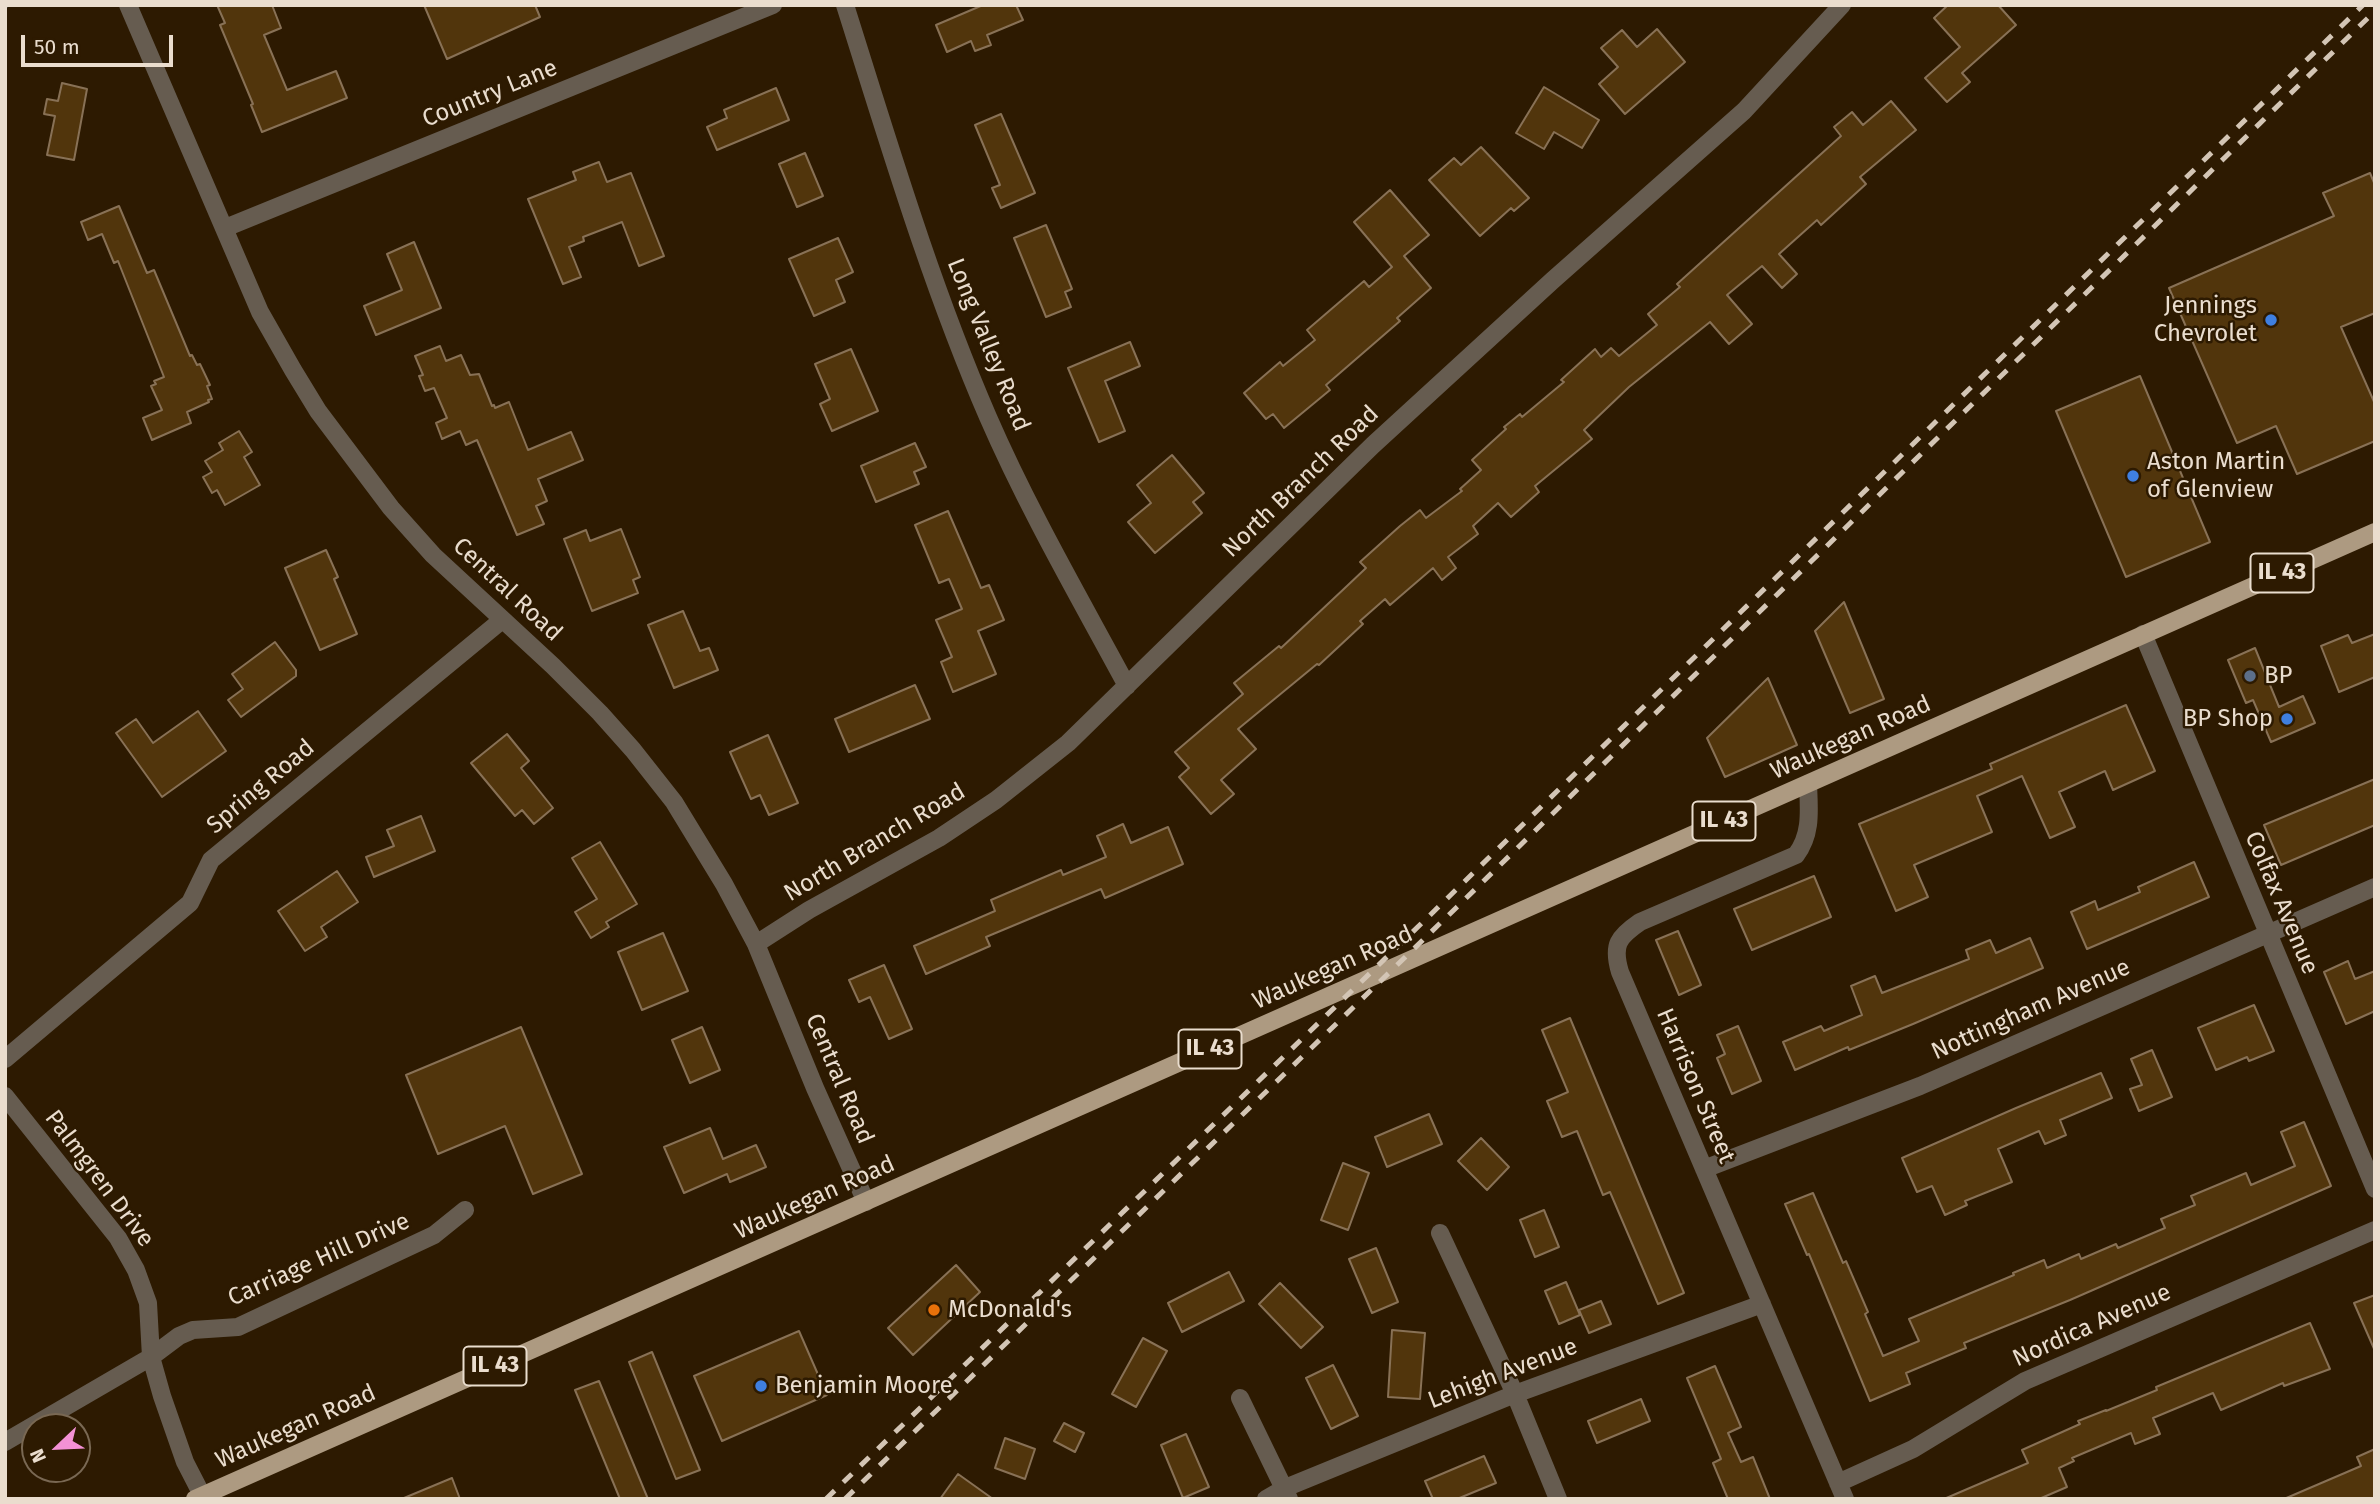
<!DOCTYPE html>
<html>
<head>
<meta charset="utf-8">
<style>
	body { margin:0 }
	#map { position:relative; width:2380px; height:1504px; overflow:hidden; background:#2d1a01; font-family:"Fira Sans",sans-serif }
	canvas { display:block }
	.frame { position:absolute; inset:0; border:7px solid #eaddce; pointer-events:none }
	.north { position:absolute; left:21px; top:1413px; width:70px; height:70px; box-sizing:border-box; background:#2d1a01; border:2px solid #796853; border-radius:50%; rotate:247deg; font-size:19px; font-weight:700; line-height:28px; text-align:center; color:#eaddce }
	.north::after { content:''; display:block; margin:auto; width:24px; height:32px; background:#f391d5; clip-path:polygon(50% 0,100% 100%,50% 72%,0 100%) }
	.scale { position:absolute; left:21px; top:35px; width:152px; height:32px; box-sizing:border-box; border:4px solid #eaddce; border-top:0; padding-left:9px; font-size:21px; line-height:24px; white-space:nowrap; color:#eaddce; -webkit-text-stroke:5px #2d1a01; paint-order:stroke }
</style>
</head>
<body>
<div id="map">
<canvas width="2380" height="1504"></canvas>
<div class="frame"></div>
<div class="north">N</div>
<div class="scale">50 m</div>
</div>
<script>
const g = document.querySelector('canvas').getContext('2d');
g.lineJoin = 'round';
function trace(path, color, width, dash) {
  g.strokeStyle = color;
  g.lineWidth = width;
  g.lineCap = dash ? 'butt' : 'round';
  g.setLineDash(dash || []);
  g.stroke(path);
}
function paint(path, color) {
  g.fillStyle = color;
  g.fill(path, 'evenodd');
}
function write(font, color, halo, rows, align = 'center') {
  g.font = font + ' "Fira Sans",sans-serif';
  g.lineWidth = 5;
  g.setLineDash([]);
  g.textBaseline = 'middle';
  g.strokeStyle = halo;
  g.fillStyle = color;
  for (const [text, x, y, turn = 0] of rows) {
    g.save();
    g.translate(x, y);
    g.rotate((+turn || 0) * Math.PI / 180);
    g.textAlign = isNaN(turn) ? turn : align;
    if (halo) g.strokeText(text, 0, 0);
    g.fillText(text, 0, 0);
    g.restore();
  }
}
trace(new Path2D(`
	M5 6 6 5`), '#464946', 6);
const building = new Path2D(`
	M217 5H272L281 28 264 35 287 90 336 71 347 98 262 132 251 105 253 104 220 25 225 23Z
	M424 5H535L540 17 447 59Z
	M983 5H1016L1023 20 987 35 991 45 975 51 971 41 947 52 936 25Z
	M1948 5H1998L2016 25 1962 73 1970 82 1947 102 1925 78 1960 47 1934 18Z
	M1657 29 1685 62 1625 114 1599 84 1618 67 1601 48 1622 30 1637 47Z
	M62 83 87 89 74 160 47 155 55 116 44 114 47 99 58 101Z
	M1544 87 1599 120 1582 148 1554 132 1544 149 1516 133Z
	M776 88 789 120 717 150 707 127 727 118 724 110Z
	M1891 101 1916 130 1860 177 1866 184 1821 225 1817 220 1779 254 1797 274 1782 288 1762 266 1727 295 1752 324 1729 344 1710 322 1629 387 1584 430 1592 439 1535 486 1539 492 1511 517 1498 503 1473 526 1478 534 1448 557 1456 568 1442 580 1433 568 1390 605 1385 599 1360 621 1363 624 1319 665 1317 664 1238 729 1256 749 1221 780 1234 794 1211 814 1179 777 1189 768 1175 752 1243 694 1234 683 1279 646 1281 648 1347 586 1366 568 1360 562 1400 526 1420 510 1426 518 1462 491 1460 489 1481 470 1472 460 1506 429 1504 427 1520 414 1522 417 1564 382 1561 380 1595 349 1601 357 1611 348 1619 356 1657 325 1648 314 1680 287 1677 284 1841 136 1834 127 1852 112 1863 125Z
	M1001 114 1035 193 1001 208 992 188 1000 185 975 125Z
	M1481 147 1529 198 1514 211 1511 208 1480 236 1429 180 1454 158 1461 165Z
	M805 153 823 196 797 207 779 164Z
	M599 162 607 182 631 173 664 256 639 266 622 222 583 237 584 241 569 247 581 277 563 284 528 199 576 180 573 172Z
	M2370 173 2375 185V313L2341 327 2375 404V441L2297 474 2276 426 2237 443 2169 288 2334 216 2323 193Z
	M1390 190 1429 235 1404 256 1431 288 1397 318 1400 321 1326 385 1330 390 1284 428 1273 414 1266 419 1244 393 1280 362 1283 366 1315 340 1307 330 1364 281 1369 287 1392 267 1354 222Z
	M119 206 147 273 154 270 190 356 192 355 197 365 200 364 210 385 207 386 212 399 208 400 209 402 187 412 191 423 152 440 143 418 162 410 151 386 156 384 154 381 164 377 118 261 114 263 102 234 88 240 81 222Z
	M1046 225 1072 289 1065 292 1071 307 1046 317 1014 238Z
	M838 238 853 272 836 280 845 302 814 316 789 259Z
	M414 242 441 308 376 335 364 306 402 290 387 254Z
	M1130 342 1140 366 1105 381 1125 431 1099 442 1068 368Z
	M440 346 446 361 461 355 470 375 479 374 492 406 494 405 495 408 509 402 528 450 571 432 583 460 538 479 547 501 536 506 544 524 517 535 477 440 466 445 460 431 442 439 436 423 447 418 434 388 425 391 419 376 423 375 415 356Z
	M851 349 878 411 832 431 820 404 830 399 815 364Z
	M2140 376 2210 542 2126 577 2056 411Z
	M239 431 252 452 244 457 260 485 225 505 217 490 212 493 203 477 212 472 205 461 223 450 219 443Z
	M915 443 926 467 914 472 919 484 876 502 861 466Z
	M1172 455 1204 493 1193 502 1202 513 1155 553 1128 522 1151 503 1137 485Z
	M948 511 981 588 989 585 1004 620 978 631 996 674 953 692 941 662 952 657 936 620 962 609 949 579 939 583 915 525Z
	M621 529 640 577 633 580 638 593 592 611 564 539 586 530 590 541Z
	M326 550 338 577 334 579 357 634 320 650 285 568Z
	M1844 602 1884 699 1850 713 1815 631Z
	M683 611 700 651 709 648 718 670 674 688 648 625Z
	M2375 634V677L2339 692 2321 646 2348 635 2352 643Z
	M275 642 296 670V676L241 717 228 700 243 689 232 674Z
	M2255 648 2279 707 2303 696 2315 723 2271 742 2253 700 2246 703 2228 660Z
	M1768 678 1797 745 1725 777 1707 738Z
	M915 685 930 719 849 752 835 719Z
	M2126 705 2155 771 2113 790 2105 771 2059 792 2075 827 2050 838 2022 776 1977 796 1992 832 1914 865 1928 897 1896 911 1859 824 1992 769 1990 764Z
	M198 711 226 751 162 797 116 733 136 719 153 743Z
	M507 734 529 761 521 768 553 808 534 824 522 810 515 816 471 763Z
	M768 735 798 803 769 815 760 795 751 799 730 752Z
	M2375 779V825L2281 865 2264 825Z
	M421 816 435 851 374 877 366 857 394 846 387 830Z
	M1123 824 1131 843 1168 827 1183 864 1105 898 1101 889 986 937 990 946 926 974 914 946 995 911 991 900 1061 870 1063 875 1106 857 1097 836Z
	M600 842 637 904 606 922 609 927 591 938 575 912 597 899 572 858Z
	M2194 862 2209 897 2087 949 2071 912 2095 901 2098 910 2140 892 2138 887Z
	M337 871 358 902 321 927 327 937 305 951 278 911Z
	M1814 876 1831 917 1752 950 1734 909Z
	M1678 931 1701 985 1679 995 1656 940Z
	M663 933 688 991 642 1010 618 952Z
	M2030 938 2043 968 1913 1024 1849 1050 1848 1047 1795 1070 1783 1042 1821 1026 1824 1031 1862 1015 1851 986 1875 976 1882 993 1969 959 1966 950 1990 940 1996 953Z
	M2348 961 2355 979 2375 971V1011L2346 1024 2324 972Z
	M884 965 912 1029 889 1039 870 997 859 1002 849 980Z
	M2254 1005 2274 1051 2249 1061 2247 1057 2216 1070 2198 1028Z
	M1570 1018 1684 1293 1658 1304 1610 1192 1603 1195 1577 1131 1562 1137 1547 1101 1568 1092 1542 1030Z
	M1738 1026 1761 1081 1732 1094 1717 1058 1725 1054 1717 1035Z
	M521 1027 582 1174 533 1194 505 1126 438 1154 406 1075Z
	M702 1027 720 1070 690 1083 672 1040Z
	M2152 1050 2172 1097 2139 1111 2130 1089 2142 1085 2131 1059Z
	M2101 1073 2112 1098 2060 1120 2066 1135 2045 1144 2039 1131 1998 1149 2012 1182 1965 1201 1967 1205 1945 1215 1932 1186 1917 1192 1902 1158 2016 1108Z
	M1429 1114 1442 1144 1387 1167 1375 1137Z
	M2304 1122 2331 1186 2070 1300 1964 1343 1966 1348 1906 1373 1910 1384 1870 1401 1809 1254 1807 1255 1785 1204 1813 1193 1843 1263 1846 1261 1868 1312 1865 1314 1883 1356 1919 1341 1909 1319 2014 1275 2013 1273 2044 1260 2047 1268 2079 1254 2081 1259 2116 1244 2118 1248 2165 1228 2161 1219 2195 1205 2191 1196 2246 1173 2251 1185 2295 1166 2281 1132Z
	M710 1128 723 1159 756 1145 766 1167 730 1182 727 1174 684 1193 664 1147Z
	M1481 1138 1509 1167 1487 1190 1458 1161Z
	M1343 1163 1369 1173 1348 1230 1321 1220Z
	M1544 1210 1559 1247 1535 1257 1520 1220Z
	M1376 1248 1398 1302 1372 1313 1349 1259Z
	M956 1265 980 1292 913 1355 888 1328Z
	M1229 1272 1244 1301 1182 1332 1168 1303Z
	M1566 1282 1580 1315 1559 1324 1545 1291Z
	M1280 1283 1323 1327 1301 1348 1259 1304Z
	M2375 1295V1351L2354 1303Z
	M1601 1301 1611 1324 1589 1333 1579 1310Z
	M2310 1323 2330 1369 2284 1386 2283 1383 2221 1410 2213 1393 2153 1418 2160 1434 2135 1444 2131 1433 2072 1458 2074 1461 2059 1468 2067 1487 2039 1499H1944L2028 1463 2022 1450 2080 1424 2078 1421 2106 1410V1411L2157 1390 2156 1387Z
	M1392 1330 1425 1333 1420 1399 1388 1397Z
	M799 1331 827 1395 722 1441 694 1376Z
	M1143 1338 1167 1351 1136 1407 1112 1394Z
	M652 1352 700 1470 676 1479 629 1362Z
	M1333 1365 1358 1416 1331 1429 1306 1378Z
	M1715 1366 1741 1427 1728 1433 1741 1462 1753 1457 1770 1499H1728L1713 1463 1721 1459 1687 1378Z
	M599 1381 648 1499H620L575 1390Z
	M1641 1399 1650 1421 1597 1443 1588 1421Z
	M1064 1423 1084 1433 1075 1452 1054 1441Z
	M1186 1434 1209 1487 1183 1498 1161 1445Z
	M1005 1438 1035 1449 1025 1479 995 1468Z
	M2375 1449V1499H2284L2361 1466 2357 1457Z
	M1484 1456 1496 1483 1457 1499H1433L1425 1481Z
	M958 1474 993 1499H940Z
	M452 1478 460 1499H404V1498Z`);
paint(building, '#51350c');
trace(building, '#887156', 2);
trace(new Path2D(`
	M128 5 260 312 293 370 318 411 391 508 433 555 553 666 600 713 633 750 674 802 724 884 756 944 815 1088 866 1202
	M845 5C889 144 930 283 988 417 1028 509 1079 597 1127 686
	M225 228 773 5
	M2143 634 2375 1189
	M1808 784C1809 810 1812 834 1796 855L1640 922C1618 937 1612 945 1620 972L1845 1499
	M756 944 809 910 939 838 996 800 1068 743 1373 445 1553 280 1744 111 1842 5
	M5 1059 190 903 211 860 502 620
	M5 1096 118 1238 136 1270 148 1303 151 1357 162 1396 185 1462 202 1495
	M1704 1169 1920 1086 2375 887
	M1440 1233 1515 1394 1558 1499
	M1240 1398 1289 1499
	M5 1442 151 1357 179 1336 193 1330 238 1327 434 1235 465 1210
	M1838 1483 1913 1449 2025 1381 2375 1230
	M1266 1499 1285 1488 1515 1394 1762 1304`), '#665c50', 18);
trace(new Path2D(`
	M195 1499 2375 532`), '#ad9a81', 18);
trace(new Path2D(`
	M826 1499 1424 921 2363 5
	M845 1499 1457 907 2375 11`), '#d3c5b5', 5, [12, 12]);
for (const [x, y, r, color] of [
	[2271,320,7,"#3f7fe0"],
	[2133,476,7,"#3f7fe0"],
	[2250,676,7,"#5c6f8a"],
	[2287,719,7,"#3f7fe0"],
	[934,1310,7,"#e8710a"],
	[761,1386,7,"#3f7fe0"]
]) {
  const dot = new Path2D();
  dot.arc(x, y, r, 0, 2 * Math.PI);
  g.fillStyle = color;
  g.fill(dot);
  trace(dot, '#2d1a01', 2.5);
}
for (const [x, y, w] of [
	[2282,573,63],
	[1724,821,63],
	[1210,1049,63],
	[495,1366,63]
]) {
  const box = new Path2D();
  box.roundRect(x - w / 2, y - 19.5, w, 39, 5);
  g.fillStyle = '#2d1a01';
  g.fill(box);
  trace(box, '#eaddce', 2);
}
write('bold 23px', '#eaddce', null, [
	["IL 43",2282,573],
	["IL 43",1724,821],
	["IL 43",1210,1049],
	["IL 43",495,1366]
]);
write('24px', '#eaddce', '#2d1a01', [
	["Country Lane",490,94,-22],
	["Long Valley Road",988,345,68],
	["North Branch Road",1301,482,-44],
	["Central Road",507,590,43],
	["Waukegan Road",1851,738,-24],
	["Spring Road",261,787,-40],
	["North Branch Road",875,843,-31],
	["Colfax Avenue",2281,903,67],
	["Waukegan Road",1333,968,-24],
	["Nottingham Avenue",2031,1010,-24],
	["Central Road",839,1079,67],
	["Harrison Street",1695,1086,67],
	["Palmgren Drive",99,1179,53],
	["Waukegan Road",815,1198,-24],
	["Carriage Hill Drive",319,1260,-24],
	["Nordica Avenue",2092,1326,-24],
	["Lehigh Avenue",1503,1374,-21],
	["Waukegan Road",296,1427,-24]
]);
write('24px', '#eaddce', '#2d1a01', [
	["Jennings",2257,306,"right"],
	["Chevrolet",2257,334,"right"],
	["Aston Martin",2147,462],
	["of Glenview",2147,490],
	["BP",2264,676],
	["BP Shop",2273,719,"right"],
	["McDonald's",948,1310],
	["Benjamin Moore",775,1386]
], 'left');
</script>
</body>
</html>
